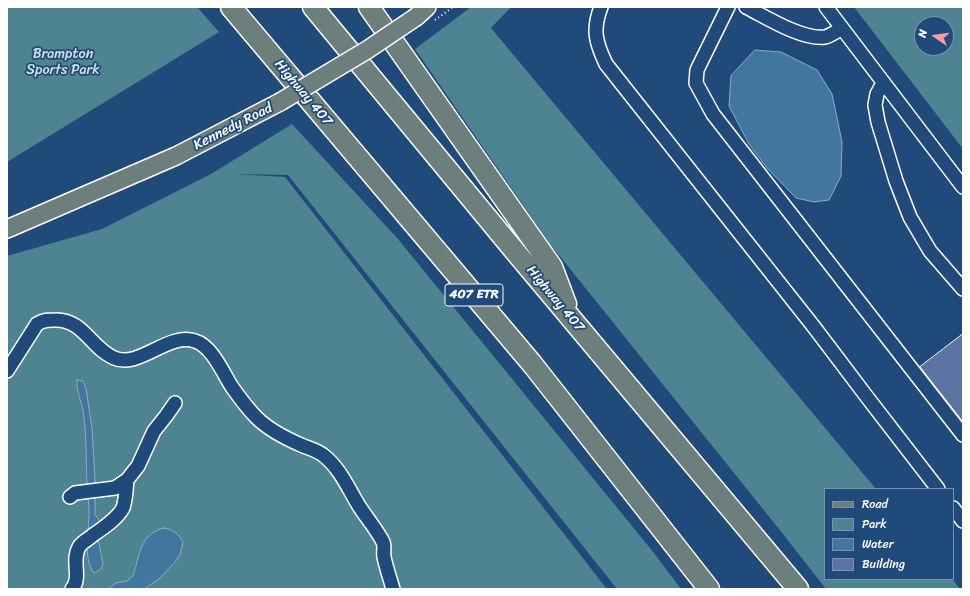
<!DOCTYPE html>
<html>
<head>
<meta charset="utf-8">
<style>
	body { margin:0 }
	#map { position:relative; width:970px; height:596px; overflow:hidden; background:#1f4a7a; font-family:Sriracha,sans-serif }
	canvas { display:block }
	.frame { position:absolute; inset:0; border:8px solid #fff; pointer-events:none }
	.legend { position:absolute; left:824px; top:488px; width:130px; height:92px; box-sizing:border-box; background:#1f4a7a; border:1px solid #7992af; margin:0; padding:5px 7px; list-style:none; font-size:12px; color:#fff }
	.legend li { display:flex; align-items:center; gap:8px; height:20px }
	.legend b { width:20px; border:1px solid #7992af }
	.north { position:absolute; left:914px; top:16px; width:40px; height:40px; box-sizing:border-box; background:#1f4a7a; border:1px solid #7992af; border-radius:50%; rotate:283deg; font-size:11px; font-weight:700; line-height:16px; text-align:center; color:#fff }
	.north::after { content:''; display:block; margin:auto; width:14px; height:18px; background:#ff9aa2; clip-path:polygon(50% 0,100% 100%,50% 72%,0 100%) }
</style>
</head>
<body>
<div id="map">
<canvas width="970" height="596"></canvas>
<div class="frame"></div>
<ul class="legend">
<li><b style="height:5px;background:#6c7f7c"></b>Road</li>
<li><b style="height:11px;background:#4e8391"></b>Park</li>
<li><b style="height:11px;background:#42769f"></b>Water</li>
<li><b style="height:11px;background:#5c73a3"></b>Building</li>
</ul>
<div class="north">N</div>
</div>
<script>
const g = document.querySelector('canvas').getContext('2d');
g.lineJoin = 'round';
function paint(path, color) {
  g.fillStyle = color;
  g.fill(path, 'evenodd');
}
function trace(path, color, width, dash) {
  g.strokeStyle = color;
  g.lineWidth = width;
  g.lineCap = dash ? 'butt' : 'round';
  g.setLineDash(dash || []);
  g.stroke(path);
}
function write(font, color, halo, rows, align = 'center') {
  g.font = font + ' Sriracha,sans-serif';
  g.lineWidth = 3.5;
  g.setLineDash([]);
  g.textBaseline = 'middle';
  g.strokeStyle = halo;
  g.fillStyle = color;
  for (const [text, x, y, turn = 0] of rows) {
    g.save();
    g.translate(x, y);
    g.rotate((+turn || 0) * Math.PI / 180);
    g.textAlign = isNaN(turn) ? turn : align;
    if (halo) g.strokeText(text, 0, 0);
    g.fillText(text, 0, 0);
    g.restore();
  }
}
paint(new Path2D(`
	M7 7H197L219 32 7 162Z
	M471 7H511L491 28 876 489H825V579H952L960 589H826L779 529 550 244 415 49Z
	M854 7H963V149ZM922 24H946V48H922Z
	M292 124 398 239 654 553 681 589H617L288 175 234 174 285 177 607 589H7V256L102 229 211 174Z`), '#4e8391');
const water = new Path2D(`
	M755 50 781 52 817 70 832 94 842 142 841 176 829 200 814 202 796 198 767 168 749 144 729 106 731 76Z
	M77 380 83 381 86 389 92 428 95 480V514L100 522 98 539 103 564 100 570 94 573C82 559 90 528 89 511 89 504 88 497 87 489 86 463 87 436 83 410 81 400 76 391 77 380Z
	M164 528C173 530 179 534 183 542L180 555 175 562 159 579 144 589H108L116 583 127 581 133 576C140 556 139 534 164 528Z`);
paint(water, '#42769f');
trace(water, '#8eadc5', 1);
paint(new Path2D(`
	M963 335V423L926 376 921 367Z`), '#0007');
const building = new Path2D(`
	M963 334V422L920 367Z`);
paint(building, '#5c73a3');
trace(building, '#fff', 1);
const minor = new Path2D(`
	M601 7C592 30 596 43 606 64L814 327 867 397 938 489
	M728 7 697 70 696 83 713 114 963 435
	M746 7C766 17 802 40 825 37 830 36 836 31 842 29
	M826 7 963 187
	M883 83 877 94 875 105 878 122 896 181 910 217 930 251 963 289
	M7 371 37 324C43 320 48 320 55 320 83 319 91 348 114 358 139 369 168 332 195 341 212 346 223 373 232 387 239 397 248 409 257 418 269 430 285 438 301 445 308 448 317 450 323 455 340 468 348 488 359 506 366 517 377 530 383 542 385 546 383 552 384 557 386 567 390 578 393 589
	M70 497 75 493 115 488 127 480 138 466 154 431 166 416 175 403
	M953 508 963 521
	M72 589C82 577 71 561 79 547 82 542 89 539 93 535 103 528 117 519 123 508 126 499 126 489 127 480`);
const major = new Path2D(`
	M416 17 427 7
	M7 229 176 156 280 102`);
const highway = new Path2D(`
	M231 7 533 365 709 589
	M313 7 513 249 798 589
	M369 7 552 267 566 304`);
trace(minor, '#fff', 16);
trace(major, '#fff', 20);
trace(highway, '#fff', 23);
trace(new Path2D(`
	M435 20 453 7`), '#fff', 2, [1, 3]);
trace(minor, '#1f4a7a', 13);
trace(major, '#6c7f7c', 17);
trace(highway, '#6c7f7c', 20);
const majorBridge = new Path2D(`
	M280 102 367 50 416 17`);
trace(majorBridge, '#fff', 20, []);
trace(majorBridge, '#6c7f7c', 17);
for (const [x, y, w] of [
	[474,295,58]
]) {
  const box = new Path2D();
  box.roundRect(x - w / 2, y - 11, w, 22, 3);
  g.fillStyle = '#1f4a7a';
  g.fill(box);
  trace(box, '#fff', 1);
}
write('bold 13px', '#fff', null, [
	["407 ETR",474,295]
]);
write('14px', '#d3e0e4', '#1f4a7a', [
	["Brampton",63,54],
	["Sports Park",63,70]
]);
write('14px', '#fff', '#1f4a7a', [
	["Highway 407",303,93,50],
	["Kennedy Road",233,127,-27],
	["Highway 407",555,299,50]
]);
</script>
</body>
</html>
